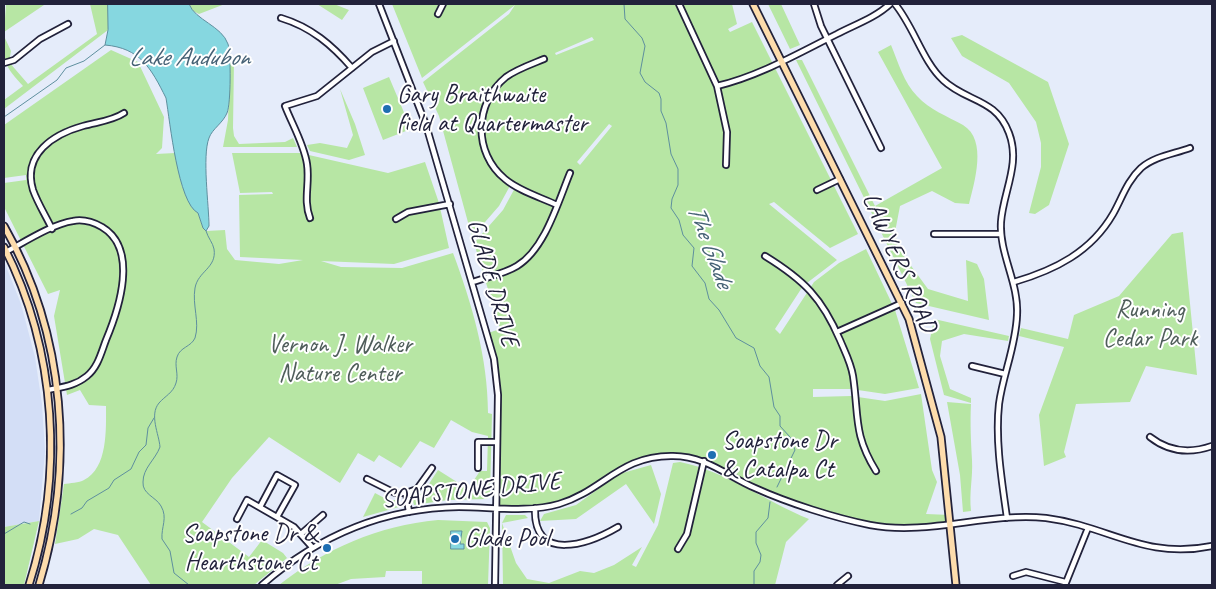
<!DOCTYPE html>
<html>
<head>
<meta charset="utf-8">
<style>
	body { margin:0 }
	#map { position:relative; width:1216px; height:589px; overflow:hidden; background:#e5ecfa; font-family:Caveat,sans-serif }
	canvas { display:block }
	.frame { position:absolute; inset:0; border:5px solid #22223b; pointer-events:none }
</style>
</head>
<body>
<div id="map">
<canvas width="1216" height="589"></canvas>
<div class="frame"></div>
</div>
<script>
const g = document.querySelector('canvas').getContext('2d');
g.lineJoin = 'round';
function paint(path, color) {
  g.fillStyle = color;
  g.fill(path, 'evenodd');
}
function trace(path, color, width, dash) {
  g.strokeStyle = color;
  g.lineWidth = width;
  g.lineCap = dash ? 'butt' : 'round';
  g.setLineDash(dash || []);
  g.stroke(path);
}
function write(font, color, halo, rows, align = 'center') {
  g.font = font + ' Caveat,sans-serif';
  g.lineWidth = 4;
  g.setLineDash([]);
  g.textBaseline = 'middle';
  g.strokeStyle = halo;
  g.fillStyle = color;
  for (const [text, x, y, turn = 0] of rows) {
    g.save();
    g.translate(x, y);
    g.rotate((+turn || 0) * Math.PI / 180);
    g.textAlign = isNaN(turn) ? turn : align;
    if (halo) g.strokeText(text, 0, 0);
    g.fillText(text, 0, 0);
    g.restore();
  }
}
paint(new Path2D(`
	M4 261 21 304 35 357 42 404 45 451 39 521 4 527Z`), '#d3def6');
paint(new Path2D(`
	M45 4 44 5 4 32 6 5Z
	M90 4H108V30L4 109V100L23 86C4 65 4 64 4 36L11 51 9 62 28 84 97 34Z
	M189 4H225L199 14 191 10Z
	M317 4H334L349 10 342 20Z
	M392 4H732L737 24 728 29 730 32 752 22 858 234 830 248 774 202 769 204 837 260 803 286 775 329 780 334 814 282 839 263 866 249 895 310 919 388 885 394 851 389H813V397L851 396 885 401 921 394 932 470 937 482 926 514 950 515V524L913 527 862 523 768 494 688 457 641 460 582 494 549 506 496 507 498 395 488 333 500 329 474 243 503 210 516 186 511 184 499 206 472 237 439 116 423 82 509 14 515 5 422 78ZM592 37 594 40 556 55 555 53ZM609 124 612 126 580 165 577 162Z
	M768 4H781L800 45 790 49Z
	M962 35 1048 82 1069 144 1049 205 1035 214 1029 213 1041 167V143L1036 122 1009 83 962 56 951 38Z
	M891 45C898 62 904 83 917 96 930 110 947 116 963 125 988 140 974 183 969 204L955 203 932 191 900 206 895 232 898 248 928 289 968 301 966 260 977 264 984 279 989 320 916 303 796 60H802L875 206 942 168 878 52Z
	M111 50 138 62 164 117 162 148 156 154 175 153 182 186 198 213 203 228 206 231 225 230 227 249 235 260 279 264 303 260 240 257 239 195 273 194 272 192 240 193 232 153H300L388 173 425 162 439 203 449 248 394 264 321 261 341 267 402 268 453 253C472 304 488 358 488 413L492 414 490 495 487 499 448 500 414 505 412 497 423 493 438 470 468 489 480 471H487L488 436 472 432 451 420 434 448 420 441 401 468 379 455 374 462 358 453 340 483 269 437 232 478 202 522 249 557 262 540 283 553 287 558 254 585H151L118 535 94 529 78 539 55 544 64 484C70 483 79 483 84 480 108 468 106 429 106 406L89 405 80 390 67 395 54 316 60 290 48 294 4 207V183L26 180V175L4 178V125Z
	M234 61 233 128 234 136 239 144 285 142 293 138 297 147H223L228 120 230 63Z
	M389 77 411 129 383 140 363 88Z
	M340 89 355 124 365 155 349 160 310 151 307 145 320 143 347 148 353 135Z
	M1183 232 1197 375 1146 366 1130 402 1076 404 1064 452 1066 457 1044 466 1039 415 1064 347 1019 336 1021 328 1068 339 1074 315 1119 296 1172 234Z
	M934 319 1009 336 1008 341 964 334 942 341 940 356 950 389 971 398V403L944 395 930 339Z
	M947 402 971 404C970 424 971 441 972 460 973 478 969 492 971 511L963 512 960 475Z
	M680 462C725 471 767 502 809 519L786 542 775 585H503L502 523 506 515H525L528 518 502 523 516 563 527 579 549 583 580 571 594 573 614 565 642 547 632 565 636 567 658 525 673 463Z
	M651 465 661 494 654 524 626 484 576 519 540 521 544 514 576 505 619 474Z
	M375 493 388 500H397L399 507 363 517Z
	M438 520 487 522 490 528 488 585H422V571H386L385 577 351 579 335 585H279C327 548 377 526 438 520Z
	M39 521 24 585H4V527Z`), '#b7e6a4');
const water = new Path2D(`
	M108 4H189C195 20 222 26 228 44 231 54 231 104 227 113 223 123 212 129 209 138 202 156 209 206 209 226L206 231 203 228 198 213C178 203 170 122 166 98 151 68 140 48 105 45L108 30Z
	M451 531H462L460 544H464V549H451Z`);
paint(water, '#86d7e0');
trace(water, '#5e8f9e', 1);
trace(new Path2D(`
	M624 4 625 19 642 38 645 46 640 73 645 82 659 93 661 99V111L666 123 671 154 678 169V185L672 199 671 208 679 220 683 235 694 248 692 266 705 283 709 299 719 310 736 338 754 348 760 366 769 377 774 407 780 416V426L790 437 795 450 777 487
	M4 117 57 80 66 68 84 61 105 45
	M71 514 82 508 87 501 109 488 114 480 131 469 139 452 146 445 148 428 154 418
	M4 534 24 522 30 524
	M189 585 174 573 170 551 162 539C161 527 168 518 161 506 156 497 142 494 143 482 143 468 155 460 160 447 159 434 149 415 159 403 165 396 173 393 176 383 179 374 174 366 177 357 180 347 191 347 195 338 200 322 192 305 195 288 198 271 217 268 214 249 213 243 208 238 206 231
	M754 585V571L760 562 761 555 756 543V532L768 518 770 502`), '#5e8f9e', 1);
const minor = new Path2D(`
	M379 4 426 125 494 359 498 395 495 585
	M679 4 717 86 727 132 726 165
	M814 4 821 26 881 148
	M895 4C914 27 923 62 943 80 966 102 996 98 1009 133 1021 164 1003 192 1001 222 999 254 1019 283 1017 315 1016 346 1003 374 999 404 995 441 1002 482 1007 518
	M438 14 443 4
	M281 18C311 27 332 45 352 68
	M544 59C532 64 517 69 506 77 474 103 473 153 505 179 519 191 540 197 557 205
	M4 63 14 60 40 39 68 24
	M717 86C759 76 797 54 837 34 854 25 875 18 890 4
	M817 190 840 179
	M310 218C303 200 310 183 307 164 304 144 292 124 285 106L317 96 372 52 394 41
	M396 219 408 212 450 204
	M52 229C46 216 38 204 33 190 22 154 54 134 83 126 97 122 112 121 124 113
	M934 234H1001
	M4 253C23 243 52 224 73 221 83 219 93 222 102 227 139 249 119 309 106 340 101 353 98 367 87 376 75 386 62 387 48 390
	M765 256C804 280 822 298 840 340 845 352 851 363 853 376 859 416 853 434 876 471
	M473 282C487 277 504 274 517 266 545 249 558 202 570 173
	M1014 282C1055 270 1091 252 1113 214 1122 198 1127 181 1141 168 1155 156 1174 154 1190 148
	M837 332 902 303
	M972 366 1005 374
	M1150 437C1169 452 1189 454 1212 446
	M478 468V442H497
	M367 479 395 493H406L409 512
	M406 493 417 489 432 468
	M260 507 277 475 295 485 277 517
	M535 508C533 564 589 544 618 527
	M237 519 247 500 294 527 312 547
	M301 534 323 515
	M678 549 687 534 704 461
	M1013 576 1026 572 1065 582
	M262 585C318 536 384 508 459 507 491 507 528 513 559 504 603 491 620 455 673 456 706 456 727 476 755 488 788 503 835 518 870 525 929 536 987 512 1046 518 1109 526 1144 560 1212 546
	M837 585 848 576
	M1065 585 1088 528`);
const major = new Path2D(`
	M753 4 909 319 941 437 956 585
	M4 226C66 335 75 466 39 585
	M4 247C57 351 64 475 29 585`);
trace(minor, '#22223b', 8);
trace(major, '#22223b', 9);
trace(minor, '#fff', 4.5);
trace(major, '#fddcac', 5.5);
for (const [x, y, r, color] of [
	[387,109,5,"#1f6fb2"],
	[712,455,5,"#1f6fb2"],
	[455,539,5,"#1f6fb2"],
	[327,548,5,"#1f6fb2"]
]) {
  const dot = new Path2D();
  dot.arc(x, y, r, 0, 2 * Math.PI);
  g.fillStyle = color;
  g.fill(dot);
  trace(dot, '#fff', 2);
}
write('25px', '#22223b', '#fff', [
	["Gary Braithwaite",397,95],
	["field at Quartermaster",397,124],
	["Soapstone Dr",722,441],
	["& Catalpa Ct",722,470],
	["Soapstone Dr &",317,534,"right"],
	["Hearthstone Ct",317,563,"right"],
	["Glade Pool",465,539]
], 'left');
write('25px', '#22223b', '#fff', [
	["LAWYERS ROAD",899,263,66],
	["GLADE DRIVE",492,283,74],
	["SOAPSTONE DRIVE",471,491,-6]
]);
write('25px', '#4f5d5a', '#fff', [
	["Running",1150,310],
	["Cedar Park",1150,339],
	["Vernon J. Walker",340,345],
	["Nature Center",340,374]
]);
write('italic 26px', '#456175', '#fff', [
	["Lake Audubon",189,58],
	["The Glade",709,246,69]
]);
</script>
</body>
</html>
